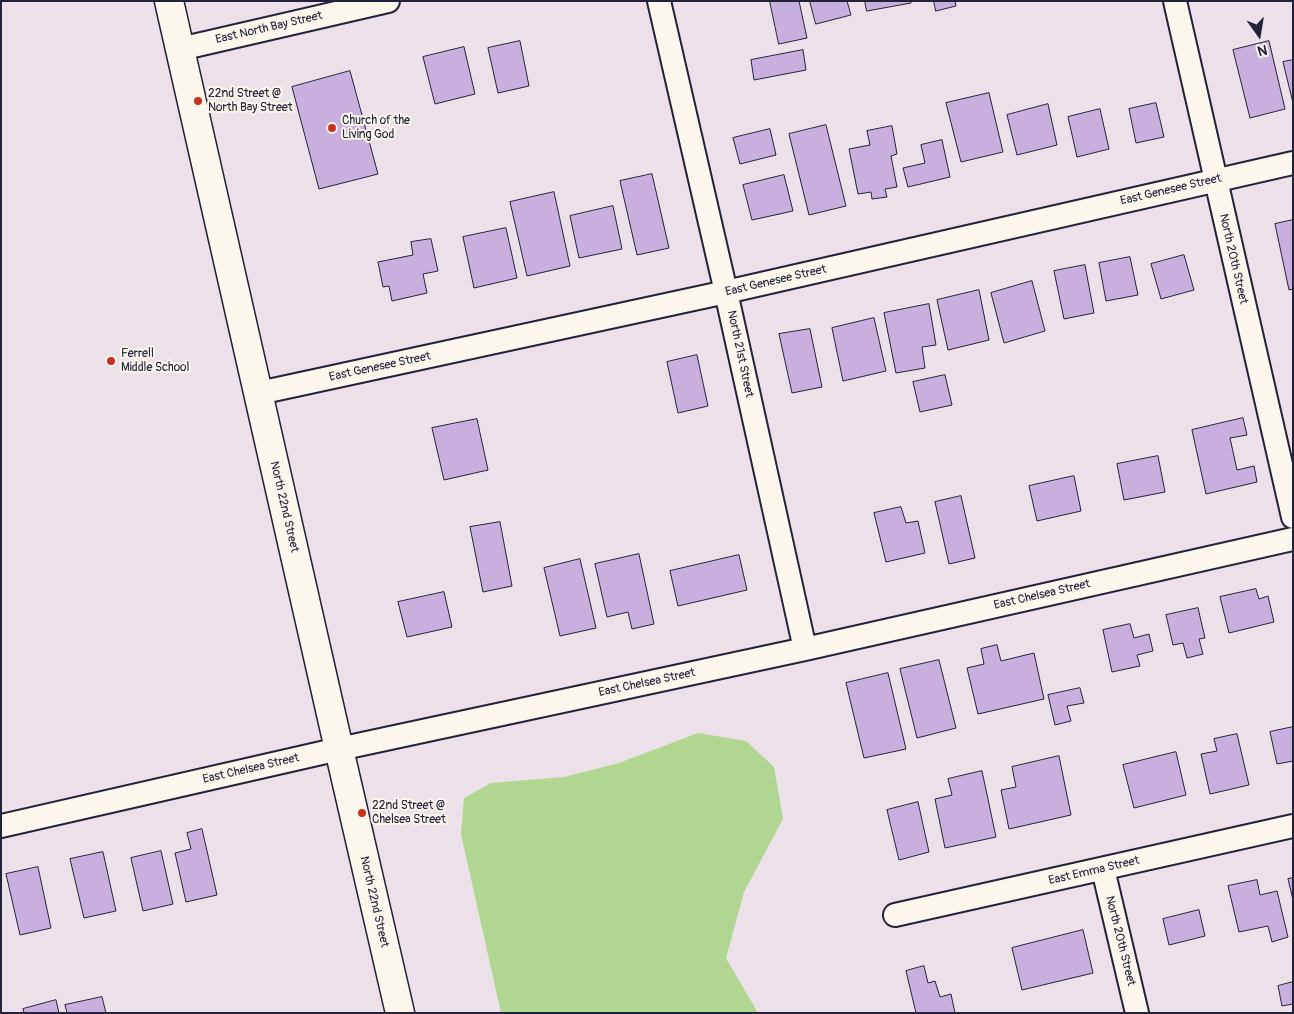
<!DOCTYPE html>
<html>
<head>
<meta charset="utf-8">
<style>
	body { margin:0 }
	#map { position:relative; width:1294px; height:1014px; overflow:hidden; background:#ece1e8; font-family:Pangolin,sans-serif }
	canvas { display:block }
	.frame { position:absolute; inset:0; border:2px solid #22223b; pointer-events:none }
	.north { position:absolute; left:1234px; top:10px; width:50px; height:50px; -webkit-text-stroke:4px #fbf7ec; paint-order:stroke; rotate:167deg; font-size:14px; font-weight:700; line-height:20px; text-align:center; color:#22223b }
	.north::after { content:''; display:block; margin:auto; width:18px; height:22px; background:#22223b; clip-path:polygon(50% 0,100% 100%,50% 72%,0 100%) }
</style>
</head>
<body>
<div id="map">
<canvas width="1294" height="1014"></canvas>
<div class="frame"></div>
<div class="north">N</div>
</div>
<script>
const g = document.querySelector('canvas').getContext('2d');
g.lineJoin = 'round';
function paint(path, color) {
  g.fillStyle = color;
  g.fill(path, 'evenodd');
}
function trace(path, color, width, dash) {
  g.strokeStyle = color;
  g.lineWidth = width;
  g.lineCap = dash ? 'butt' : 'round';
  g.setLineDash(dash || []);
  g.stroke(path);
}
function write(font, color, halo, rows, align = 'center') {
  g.font = font + ' Pangolin,sans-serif';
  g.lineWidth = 4;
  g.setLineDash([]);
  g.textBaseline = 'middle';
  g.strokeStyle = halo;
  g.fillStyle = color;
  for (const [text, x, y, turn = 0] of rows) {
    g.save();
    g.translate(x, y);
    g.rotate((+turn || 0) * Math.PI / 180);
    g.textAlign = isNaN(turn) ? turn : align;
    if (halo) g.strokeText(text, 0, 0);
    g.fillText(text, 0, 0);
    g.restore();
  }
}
paint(new Path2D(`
	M698 733 746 741 774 767 783 819 744 892 726 958 758 1013H501L461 834 464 798 491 783 564 777 619 763Z`), '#b1d691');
const building = new Path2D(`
	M770 1H799L807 38 779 44Z
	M810 1H847L851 15 816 24Z
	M865 1H911V3L867 11Z
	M934 1H955L956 6 936 11Z
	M520 41 529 86 498 93 488 48Z
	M1269 41 1285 109 1250 118 1233 50Z
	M464 47 475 94 435 104 423 57Z
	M803 50 806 70 754 80 751 60Z
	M1293 60V103L1283 62Z
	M350 71 378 174 319 189 292 87Z
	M989 93 1003 152 961 162 946 103Z
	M1156 103 1164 137 1136 143 1129 109Z
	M1048 104 1057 145 1017 155 1007 115Z
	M1100 109 1109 149 1077 157 1068 117Z
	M826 125 846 206 809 215 789 134Z
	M892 126 897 154 891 156 897 187 885 189 887 197 872 199 871 192 858 194 849 149 870 145 867 131Z
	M770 129 776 155 740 164 733 138Z
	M942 140 950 177 908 187 903 168 925 163 921 145Z
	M652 174 669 248 637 255 620 181Z
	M784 175 793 211 752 220 743 185Z
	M554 192 570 266 527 276 510 202Z
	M613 206 622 249 579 258 570 216Z
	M1293 220V289L1289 290 1275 224Z
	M506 228 517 278 474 288 463 237Z
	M431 239 438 271 423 274 427 293 392 301 389 286 383 287 378 262 413 255 411 242Z
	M1184 255 1194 290 1161 299 1151 264Z
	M1130 257 1138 295 1106 301 1099 263Z
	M1085 265 1094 313 1064 319 1054 271Z
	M1032 281 1045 331 1004 343 991 293Z
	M979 290 989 340 948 350 937 300Z
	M929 304 936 345 922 347 925 368 896 373 884 313Z
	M874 318 886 371 843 381 832 328Z
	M810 329 822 387 792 393 779 334Z
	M697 355 708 406 678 413 667 362Z
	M945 375 952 405 920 412 913 382Z
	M1243 418 1247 435 1230 438 1237 470 1254 466 1257 482 1206 494 1192 430Z
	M477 419 488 470 444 480 432 428Z
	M1158 456 1165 492 1124 500 1117 464Z
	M1074 476 1081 511 1037 521 1029 486Z
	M961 496 975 558 949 564 935 502Z
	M901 507 906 523 918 521 925 553 886 562 874 513Z
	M500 522 512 586 483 592 470 527Z
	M639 554 654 624 632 629 628 612 607 617 595 564Z
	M739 555 747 590 678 606 670 571Z
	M580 559 596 628 560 636 544 568Z
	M1256 589 1259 599 1268 596 1274 622 1229 633 1220 597Z
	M444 592 452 627 407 637 398 602Z
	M1198 608 1205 638 1199 639 1203 654 1187 658 1183 643 1173 645 1166 615Z
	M1130 624 1134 638 1149 634 1153 651 1137 655 1140 666 1112 672 1103 630Z
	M997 645 1001 661 1034 653 1044 699 978 714 967 668 984 664 981 649Z
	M939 660 956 728 917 738 900 669Z
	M888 673 906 749 864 758 846 683Z
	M1080 688 1084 703 1067 706 1071 721 1055 725 1048 695Z
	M1293 727V761L1277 764 1270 732Z
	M1237 734 1249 785 1210 794 1201 754 1217 751 1214 739Z
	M1176 752 1186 795 1134 808 1123 765Z
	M1059 756 1071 815 1009 829 1001 790 1016 787 1012 767Z
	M982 771 996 837 945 848 935 799 952 795 948 779Z
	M918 802 929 852 899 860 887 810Z
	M202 829 217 895 186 902 175 853 191 849 187 833Z
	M161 851 173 904 143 911 131 858Z
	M103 852 116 911 84 918 70 859Z
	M38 867 51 928 20 935 6 874Z
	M1293 878V900L1288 879Z
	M1257 880 1260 895 1277 891 1288 937 1272 942 1268 926 1239 932 1228 886Z
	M1199 910 1205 936 1169 945 1163 919Z
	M1083 930 1093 973 1022 990 1012 948Z
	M924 966 928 983 935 981 940 997 951 994 955 1013H916L906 971Z
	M1293 982V1004L1282 1006 1278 986Z
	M102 997 106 1013H67L65 1005Z
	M56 1000 59 1013H24L23 1009Z`);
paint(building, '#c9afdd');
trace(building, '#22223b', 1);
const street = new Path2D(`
	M659 1 726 292 805 649
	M1175 1 1293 517
	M180 49 388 1
	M259 393 726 292 1293 163
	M1 826 339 749 805 649 1293 539
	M1103 869 1137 1013
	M895 915 1293 826`);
const secondary = new Path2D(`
	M169 1 339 749 400 1013`);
trace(street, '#22223b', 26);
trace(secondary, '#22223b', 31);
trace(street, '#fbf7ec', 22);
trace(secondary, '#fbf7ec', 28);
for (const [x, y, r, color] of [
	[198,101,5,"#c8321e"],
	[332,128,5,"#c8321e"],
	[111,361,5,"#c8321e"],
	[362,813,5,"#c8321e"]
]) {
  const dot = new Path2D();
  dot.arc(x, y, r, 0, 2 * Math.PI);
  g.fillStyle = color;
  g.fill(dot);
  trace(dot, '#fbf7ec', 2);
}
write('12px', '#22223b', '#fbf7ec', [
	["East North Bay Street",269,28,-13],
	["East Genesee Street",1171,190,-13],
	["North 20th Street",1233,259,77],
	["East Genesee Street",776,281,-13],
	["North 21st Street",740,354,78],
	["East Genesee Street",380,367,-12],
	["North 22nd Street",284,507,77],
	["East Chelsea Street",1042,595,-13],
	["East Chelsea Street",647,683,-12],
	["East Chelsea Street",251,769,-13],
	["East Emma Street",1094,871,-13],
	["North 22nd Street",374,902,77],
	["North 20th Street",1120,941,76]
]);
write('12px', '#22223b', '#fbf7ec', [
	["22nd Street @",208,94],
	["North Bay Street",208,108],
	["Church of the",342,121],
	["Living God",342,135],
	["Ferrell",121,354],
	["Middle School",121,368],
	["22nd Street @",372,806],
	["Chelsea Street",372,820]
], 'left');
</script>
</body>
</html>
